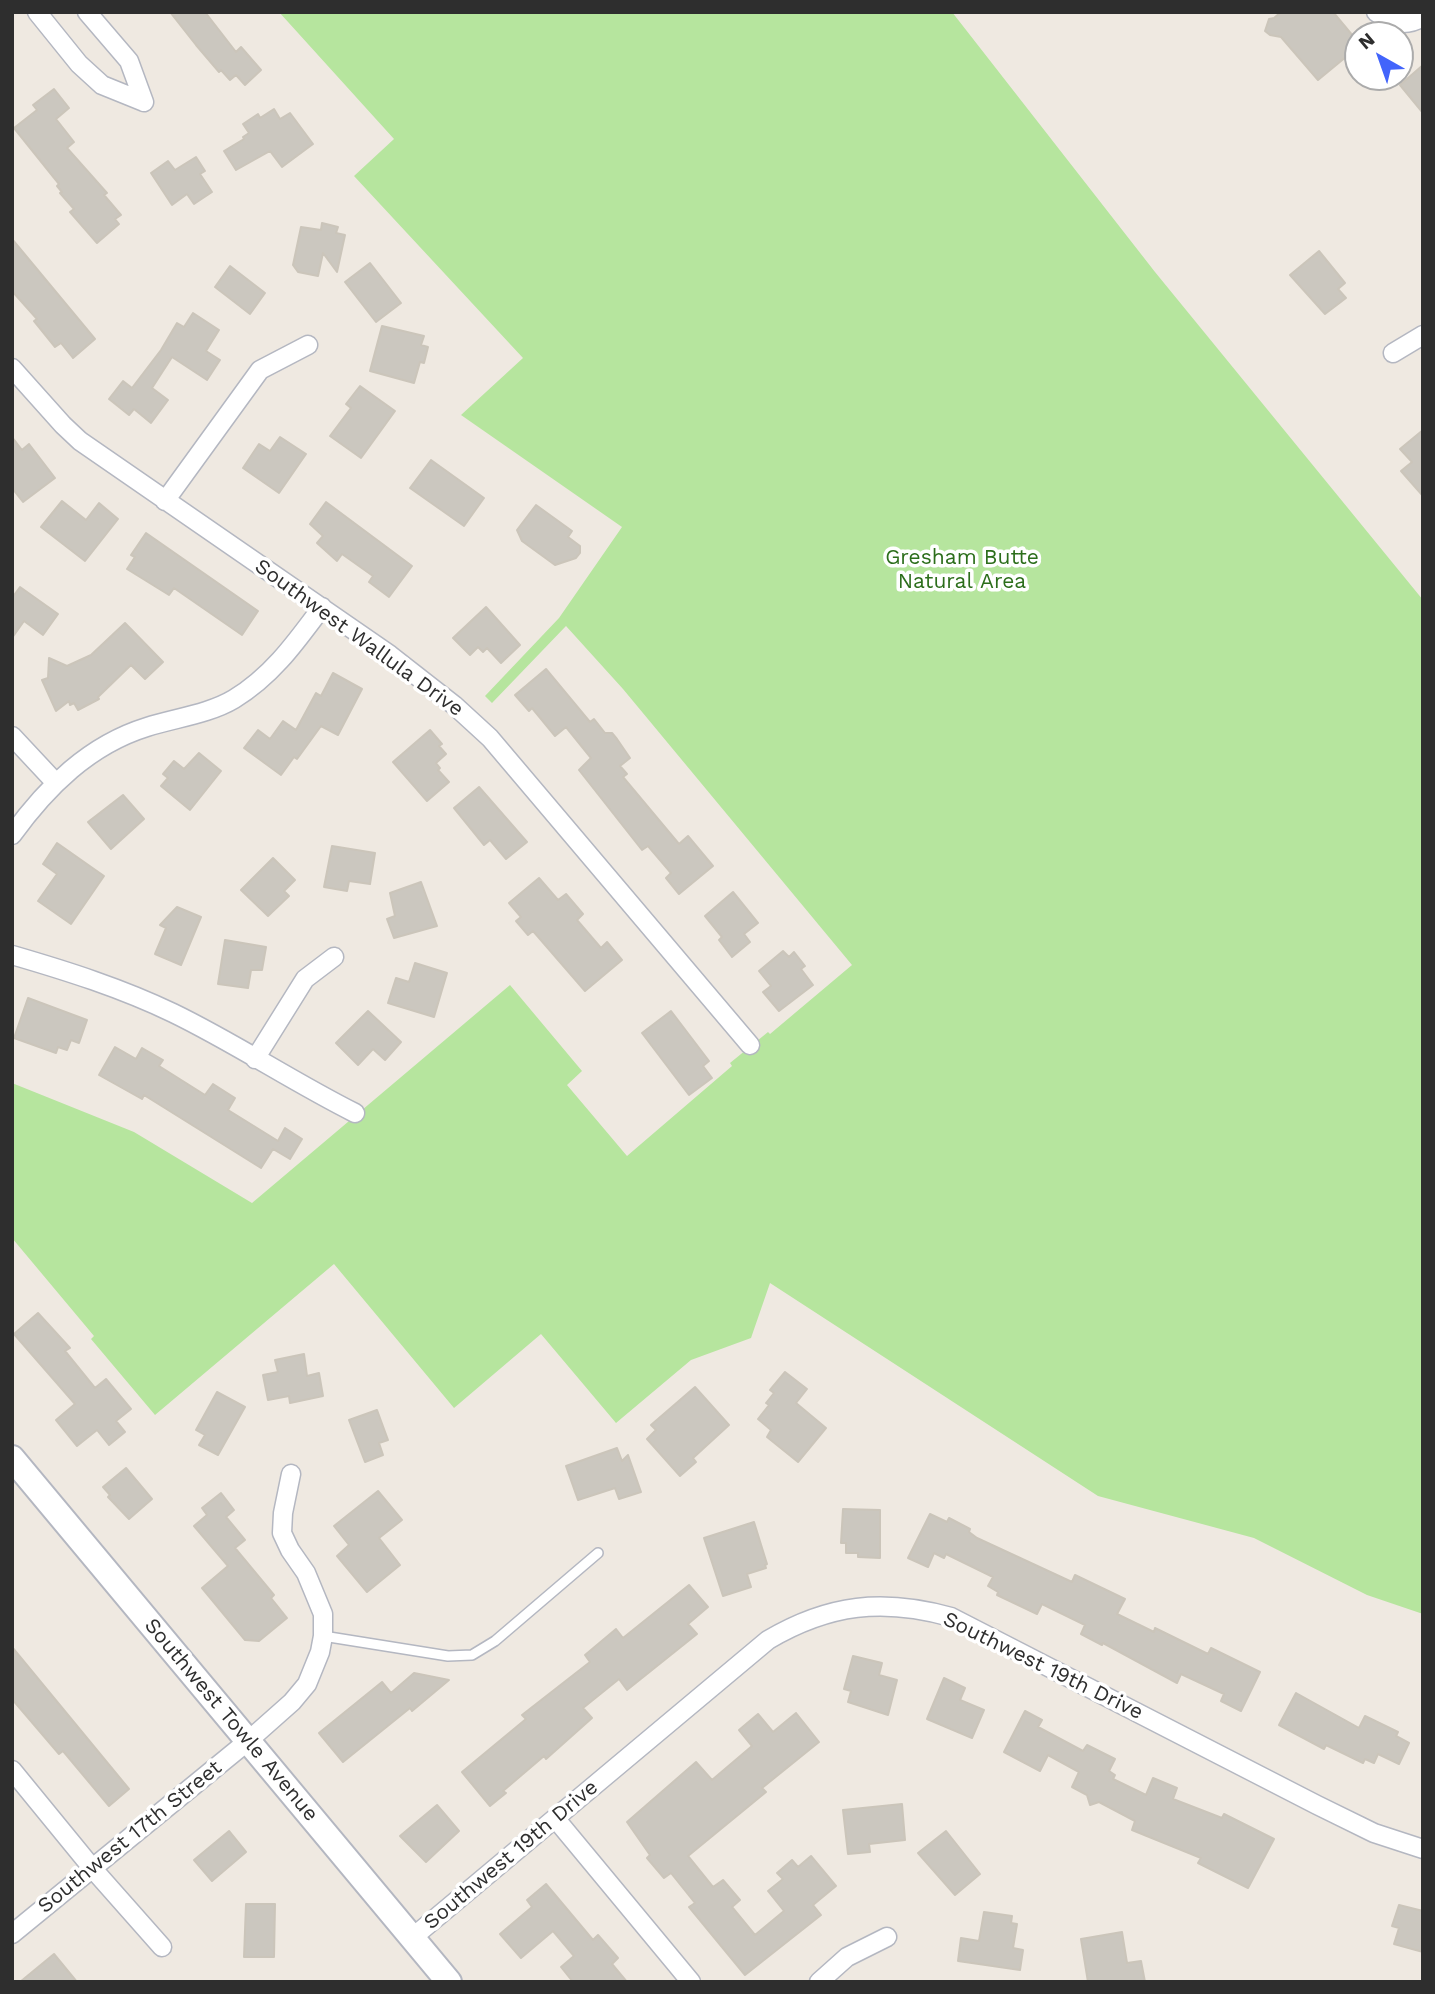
<!DOCTYPE html>
<html>
<head>
<meta charset="utf-8">
<style>
	body { margin:0 }
	#map { position:relative; width:1435px; height:1994px; overflow:hidden; background:#efe9e1; font-family:"Work Sans",sans-serif }
	canvas { display:block }
	.frame { position:absolute; inset:0; border:14px solid #2e2e2e; pointer-events:none }
	.north { position:absolute; left:1344px; top:21px; width:70px; height:70px; box-sizing:border-box; background:#fff; border:2px solid #ababab; border-radius:50%; rotate:320deg; font-size:19px; font-weight:700; line-height:28px; text-align:center; color:#2e2e2e }
	.north::after { content:''; display:block; margin:auto; width:24px; height:32px; background:#4264fb; clip-path:polygon(50% 0,100% 100%,50% 72%,0 100%) }
</style>
</head>
<body>
<div id="map">
<canvas width="1435" height="1994"></canvas>
<div class="frame"></div>
<div class="north">N</div>
</div>
<script>
const g = document.querySelector('canvas').getContext('2d');
g.lineJoin = 'round';
function paint(path, color) {
  g.fillStyle = color;
  g.fill(path, 'evenodd');
}
function trace(path, color, width, dash) {
  g.strokeStyle = color;
  g.lineWidth = width;
  g.lineCap = dash ? 'butt' : 'round';
  g.setLineDash(dash || []);
  g.stroke(path);
}
function write(font, color, halo, rows, align = 'center') {
  g.font = font + ' "Work Sans",sans-serif';
  g.lineWidth = 7;
  g.setLineDash([]);
  g.textBaseline = 'middle';
  g.strokeStyle = halo;
  g.fillStyle = color;
  for (const [text, x, y, turn = 0] of rows) {
    g.save();
    g.translate(x, y);
    g.rotate((+turn || 0) * Math.PI / 180);
    g.textAlign = isNaN(turn) ? turn : align;
    if (halo) g.strokeText(text, 0, 0);
    g.fillText(text, 0, 0);
    g.restore();
  }
}
paint(new Path2D(`
	M279 12H952L1155 272 1423 600V1614L1367 1595 1254 1538 1098 1496 770 1283 751 1338 691 1360 616 1423 541 1334 454 1408 334 1264 155 1415 91 1339 94 1336 12 1238V1083L134 1132 252 1203 510 985 582 1071 567 1085 627 1156 732 1066 730 1063 768 1032 770 1034 852 965 623 689 566 626 492 703 485 696 559 618 622 527 461 415 523 358 354 176 394 139Z`), '#b6e59e');
const building = new Path2D(`
	M170 12H205L236 52 241 47 261 70 245 85 236 75 230 80 221 70 219 72 196 45Z
	M1281 12H1333L1358 42V47L1318 80 1281 37 1270 35 1265 31 1269 19 1274 18Z
	M1423 65V113L1400 85Z
	M54 89 69 108 56 119 74 142 67 148 107 193 104 195 121 215 115 219 119 224 97 243 70 212 74 209 60 193 62 192 57 186 59 184 14 128 37 110 33 105Z
	M274 109 280 119 290 113 313 144 282 167 270 151 236 170 224 151 244 139 243 137 249 133 243 124 258 114 260 118Z
	M196 157 205 171 200 174 212 192 194 204 187 194 172 205 151 173 168 161 175 170Z
	M322 223 338 227 336 233 345 235 337 272 323 253 318 276 298 272 293 265 301 227 321 230Z
	M12 239 95 339 73 358 61 343 55 347 34 321 37 319 12 291Z
	M1319 251 1345 283 1338 289 1346 298 1325 314 1290 275Z
	M370 263 401 303 376 322 345 282Z
	M230 266 265 293 250 314 215 287Z
	M193 313 219 330 206 351 220 360 207 380 172 357 152 388 168 400 151 423 134 409 129 415 109 399 123 381 132 388 161 350 177 323 184 327Z
	M382 326 424 336 421 345 428 347 424 363 420 362 414 383 370 371Z
	M360 386 395 411 361 458 330 436 351 408 346 404Z
	M1423 430V496L1401 471 1412 462 1400 449Z
	M12 437 22 450 29 444 55 478 23 502 12 488Z
	M280 437 306 454 279 493 243 468 259 444 270 451Z
	M431 460 484 498 464 526 410 488Z
	M62 501 86 520 99 503 118 519 85 561 41 527Z
	M326 502 412 566 389 597 369 582 373 576 342 554 337 561 317 543 323 536 310 524Z
	M536 505 572 531 568 537 580 546V553L576 558 555 565 522 541 517 530Z
	M146 533 258 611 242 635 174 588 169 595 127 569 135 557 131 555Z
	M20 587 58 614 43 635 24 621 12 638V598Z
	M486 607 520 645 501 663 487 648 483 652 478 647 470 655 453 638Z
	M125 623 163 662 145 679 131 665 98 697 99 699 78 710 74 703 70 705 69 701 56 711 42 680 48 678 49 658 67 666 91 655Z
	M546 669 590 722 594 719 605 733H612L617 739 630 758 620 766 627 774 623 777 679 844 688 836 713 866 679 894 666 878 671 873 648 846 642 850 579 770 591 758 566 727 555 736 532 708 529 711 515 695Z
	M333 673 362 689 338 735 321 726 297 759 294 757 281 775 244 748 258 730 270 739 283 721 296 730 316 693 321 696Z
	M430 730 442 744 439 746 446 754 436 763 440 768 438 770 449 782 427 801 393 762Z
	M199 753 221 771 190 810 161 786 168 778 163 774 174 761 184 769Z
	M479 787 527 842 506 859 490 840 484 845 454 808Z
	M123 795 144 819 111 849 88 822Z
	M57 843 104 876 71 924 38 901 57 874 43 864Z
	M332 846 375 853 370 884 349 881 347 891 324 887Z
	M273 858 295 880 284 891 289 896 268 916 241 890Z
	M539 878 558 900 566 894 583 914 577 920 601 948 607 942 622 960 585 991 533 931 528 935 516 921 521 917 509 903Z
	M421 882 437 926 394 938 387 919 395 916 390 893Z
	M733 892 758 923 744 934 750 942 732 957 719 940 722 937 705 916Z
	M177 907 201 917 181 965 155 954 166 928 160 925Z
	M225 940 266 947 262 970H251L248 988 218 984Z
	M783 951 789 957 794 952 805 966 801 969 813 985 779 1011 763 992 771 986 759 971Z
	M415 963 447 973 434 1017 388 1003 396 978 409 982Z
	M28 998 87 1020 79 1043 71 1040 67 1050 58 1047 56 1053 14 1038Z
	M368 1011 401 1042 385 1060 373 1049 358 1065 336 1043Z
	M671 1011 709 1061 703 1066 712 1078 689 1095 642 1033Z
	M115 1047 136 1059 142 1048 163 1060 159 1066 205 1095 213 1084 235 1098 228 1110 278 1141 285 1128 302 1139 290 1159 273 1149 261 1168 144 1095 142 1099 99 1075Z
	M38 1313 70 1348 65 1351 95 1388 106 1379 131 1409 116 1421 125 1432 109 1445 97 1430 77 1446 56 1420 75 1404 14 1334Z
	M304 1354 307 1376 319 1373 323 1396 290 1403 289 1396 268 1400 263 1375 278 1372 275 1360Z
	M785 1372 807 1389 796 1403 826 1428 798 1462 767 1437 771 1430 758 1419 769 1405 766 1403 774 1393 770 1390Z
	M695 1387 729 1425 693 1458 696 1462 680 1476 647 1439 656 1430 651 1425Z
	M217 1392 245 1407 218 1455 199 1445 205 1435 196 1430Z
	M377 1410 388 1440 379 1443 383 1455 365 1462 349 1420Z
	M617 1448 622 1461 628 1455 641 1492 619 1499 615 1488 578 1500 566 1466Z
	M126 1468 152 1499 129 1519 108 1497 110 1495 103 1487Z
	M378 1491 402 1520 379 1538 400 1565 367 1592 337 1556 349 1545 334 1526Z
	M221 1493 234 1510 226 1517 245 1540 235 1548 274 1595 271 1598 287 1618 259 1641 245 1640 202 1588 228 1566 194 1526 207 1515 202 1508Z
	M843 1509 880 1510V1558L858 1557V1553H846V1543H841Z
	M930 1514 947 1522 949 1518 970 1529 969 1532 977 1538 1072 1582 1075 1575 1125 1599 1117 1614 1154 1632 1155 1628 1208 1654 1211 1648 1260 1672 1241 1711 1221 1701 1224 1694 1181 1674 1177 1683 1103 1643 1102 1645 1081 1634 1085 1625 1042 1604 1037 1614 997 1595 998 1592 988 1586 993 1577 946 1554 944 1558 934 1553 928 1567 908 1558Z
	M754 1522 767 1564 765 1565 766 1568 747 1574 751 1587 723 1596 704 1538Z
	M689 1585 708 1607 688 1624 697 1634 627 1690 619 1679 583 1708 592 1718 546 1759 544 1756 503 1791 506 1793 490 1806 462 1772 526 1719 522 1715 590 1662 585 1655 616 1629 623 1638Z
	M12 1647 129 1789 109 1806 63 1751 59 1754 12 1699Z
	M853 1656 882 1663 879 1675 897 1680 888 1715 848 1702 851 1691 844 1689Z
	M414 1673 449 1680 412 1711 410 1708 343 1762 319 1733 382 1682 391 1693Z
	M944 1678 965 1688 960 1700 984 1710 972 1738 927 1719Z
	M1296 1693 1359 1728 1365 1716 1398 1732 1396 1736 1409 1743 1399 1764 1378 1754 1374 1763 1365 1759 1363 1763 1326 1745 1324 1749 1279 1725Z
	M1025 1711 1042 1720 1038 1727 1083 1751 1087 1745 1115 1759 1109 1771 1115 1775 1113 1779 1146 1795 1153 1778 1177 1788 1173 1799 1222 1818 1224 1814 1274 1839 1248 1888 1198 1863 1201 1858 1132 1830 1135 1821 1099 1802 1090 1805 1087 1795 1072 1787 1079 1772 1048 1755 1040 1771 1004 1752Z
	M796 1713 819 1742 762 1788 766 1792 688 1856 713 1887 723 1880 740 1900 732 1907 755 1935 784 1911 768 1891 783 1879 777 1873 792 1860 798 1867 811 1856 836 1886 813 1905 821 1915 745 1975 689 1907 695 1903 671 1873 664 1878 647 1858 650 1855 627 1822 696 1762 712 1780 752 1746 739 1730 758 1714 773 1732Z
	M902 1804 905 1840 869 1844 870 1852 848 1854 843 1810Z
	M437 1805 459 1831 426 1862 400 1836Z
	M229 1831 246 1852 212 1881 194 1860Z
	M946 1831 980 1874 955 1895 918 1853Z
	M546 1884 593 1940 598 1935 618 1958 612 1964 627 1982H573L561 1967 574 1956 553 1931 521 1958 500 1934 532 1907 527 1900Z
	M246 1904H275L274 1957H244Z
	M1399 1905 1423 1911V1952L1394 1944 1399 1928 1392 1926Z
	M984 1912 1012 1916 1011 1923 1017 1924 1013 1948 1023 1950 1020 1970 958 1961 961 1938 979 1941Z
	M1122 1932 1127 1963 1141 1961 1145 1982H1088L1081 1939Z
	M54 1954 77 1982H20Z`);
paint(building, '#cbc7bf');
trace(building, '#cbc5ba', 2);
const service = new Path2D(`
	M323 1636 448 1656 472 1655 495 1641 598 1553`);
const minor = new Path2D(`
	M37 12 79 64 102 85 144 102
	M87 12 129 61 144 102
	M1376 12C1391 24 1406 27 1423 17
	M1393 353 1423 335
	M12 368 63 425 80 441 390 655 454 705 490 738 750 1045
	M165 501 260 370 308 345
	M12 736 55 782
	M12 835C47 787 89 745 147 727 175 718 209 714 234 699 272 676 296 642 322 607
	M12 955C67 971 121 988 173 1013 235 1043 293 1082 355 1113
	M255 1059 305 979 334 957
	M12 1770 93 1869 162 1947
	M555 1818 691 1982
	M12 1934 248 1741 292 1702 307 1684 320 1652 323 1636V1614L306 1573 290 1550 282 1533 283 1513 291 1474
	M412 1938 768 1640C829 1604 883 1598 951 1617L1317 1805 1374 1833 1423 1849
	M819 1982 847 1957 887 1937`);
const secondary = new Path2D(`
	M12 1458 449 1982`);
trace(service, '#b4b7c1', 12);
trace(minor, '#b4b7c1', 21);
trace(secondary, '#b4b7c1', 28);
trace(service, '#fff', 9);
trace(minor, '#fff', 18);
trace(secondary, '#fff', 24);
write('21px', '#2c6e1b', '#fff', [
	["Gresham Butte",962,558],
	["Natural Area",962,582]
]);
write('21px', '#2e2e2e', '#fff', [
	["Southwest Wallula Drive",359,638,36],
	["Southwest 19th Drive",1043,1666,26],
	["Southwest Towle Avenue",231,1720,50],
	["Southwest 17th Street",130,1837,-39],
	["Southwest 19th Drive",511,1855,-40]
]);
</script>
</body>
</html>
